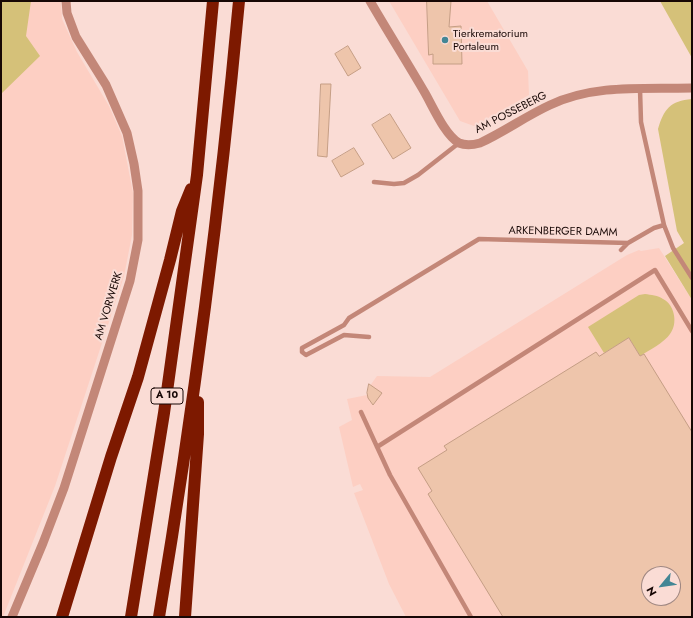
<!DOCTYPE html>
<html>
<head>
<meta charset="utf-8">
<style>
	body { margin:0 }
	#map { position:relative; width:693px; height:618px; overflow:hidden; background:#fadcd5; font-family:Jost,sans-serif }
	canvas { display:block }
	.frame { position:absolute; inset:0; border:2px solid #170705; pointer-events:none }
	.north { position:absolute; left:641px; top:566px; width:40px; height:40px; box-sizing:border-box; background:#fadcd5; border:1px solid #9f8782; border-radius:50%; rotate:241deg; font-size:11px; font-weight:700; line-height:16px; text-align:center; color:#170705 }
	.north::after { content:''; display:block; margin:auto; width:14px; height:18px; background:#438695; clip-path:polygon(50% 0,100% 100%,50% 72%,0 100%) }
</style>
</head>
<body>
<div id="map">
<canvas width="693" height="618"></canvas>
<div class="frame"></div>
<div class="north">N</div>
</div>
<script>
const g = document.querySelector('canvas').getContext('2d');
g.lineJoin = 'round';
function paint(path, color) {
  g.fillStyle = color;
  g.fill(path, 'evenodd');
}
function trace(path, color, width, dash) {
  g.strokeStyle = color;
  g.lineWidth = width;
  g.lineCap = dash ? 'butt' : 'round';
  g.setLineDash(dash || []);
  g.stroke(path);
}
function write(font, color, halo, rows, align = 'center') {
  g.font = font + ' Jost,sans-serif';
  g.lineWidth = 4;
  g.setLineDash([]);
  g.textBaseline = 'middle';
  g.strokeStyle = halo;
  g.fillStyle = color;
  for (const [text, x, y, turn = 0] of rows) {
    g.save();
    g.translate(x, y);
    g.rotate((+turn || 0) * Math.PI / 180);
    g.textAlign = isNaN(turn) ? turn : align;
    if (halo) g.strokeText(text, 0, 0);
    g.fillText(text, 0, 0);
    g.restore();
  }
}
paint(new Path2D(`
	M1 1H61L62 19 77 52 109 106 122 136 133 193 132 235 124 276 55 486 3 617H1Z
	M389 1H487L528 71 529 95 474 126 460 121Z
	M659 248 692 300V617H406L389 584 354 493 363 490 360 484 353 487 339 427 352 420 347 399 367 395 369 387 377 376 430 377 627 255 639 250 641 251ZM649 574H673V598H649Z`), '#fdcfc3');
paint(new Path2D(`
	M1 1H31L26 36 40 56 1 94Z
	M660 1H692V58Z
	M692 99V300L665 256 684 243 677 231 658 129C664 109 670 101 692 99Z
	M645 294C651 295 658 295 663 299 675 305 678 324 670 334 665 342 648 351 640 356L629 338 604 353 588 327 639 295Z`), '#d5c179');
const building = new Path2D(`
	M427 1H451L449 27 461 26 462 64H433V54L429 55Z
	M348 46 361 68 348 76 335 54Z
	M321 84H331L327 157 318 156Z
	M390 114 411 148 393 159 372 125Z
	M354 148 364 164 341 177 332 161Z
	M629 338 640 356 644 354 692 432V617H503L428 494 432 491 418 468 447 450 444 446 596 352 599 356ZM649 574H673V598H649Z
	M369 384 382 393 373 405 368 398 367 393Z`);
paint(building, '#eec5ab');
trace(building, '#c59e85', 1);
trace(new Path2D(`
	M640 89 641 122 664 225 673 248 692 278
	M374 182 394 184 404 183 418 175 459 143
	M621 250 628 243
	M369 337 344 335 306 355 302 352V348L344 325 349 318 479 239 628 243 654 228 664 225
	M361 412 390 475 471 617
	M377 447 655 270 692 331`), '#c38778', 4.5);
trace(new Path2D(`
	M370 1C388 32 407 62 425 93 433 107 445 135 459 143 466 146 473 145 480 143 504 132 526 116 550 105 594 84 644 89 692 88
	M12 617 43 543 64 488 130 281 138 240V191L134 164 127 133 106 85 76 37 67 13 66 1`), '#c38778', 9);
trace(new Path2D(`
	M62 617 111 457 138 377 170 260 182 211 191 189
	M131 617 164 413 197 175 213 1
	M159 617C193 413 220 207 239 1
	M185 617 198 434V402`), '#7d1900', 12);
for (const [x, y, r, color] of [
	[445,40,4,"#438695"]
]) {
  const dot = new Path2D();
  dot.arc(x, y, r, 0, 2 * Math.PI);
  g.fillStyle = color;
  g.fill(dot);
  trace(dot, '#fadcd5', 1.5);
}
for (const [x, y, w] of [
	[167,396,32]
]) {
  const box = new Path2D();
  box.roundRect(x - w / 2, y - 8, w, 16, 3);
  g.fillStyle = '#fadcd5';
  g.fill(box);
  trace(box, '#170705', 1);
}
write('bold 10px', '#170705', null, [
	["A 10",167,396]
]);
write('11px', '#170705', '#fadcd5', [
	["Tierkrematorium",453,34],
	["Portaleum",453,47]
], 'left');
write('11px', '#170705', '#fadcd5', [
	["AM POSSEBERG",511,113,-27],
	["ARKENBERGER DAMM",563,232,1],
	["AM VORWERK",109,306,-73]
]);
</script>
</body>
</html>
